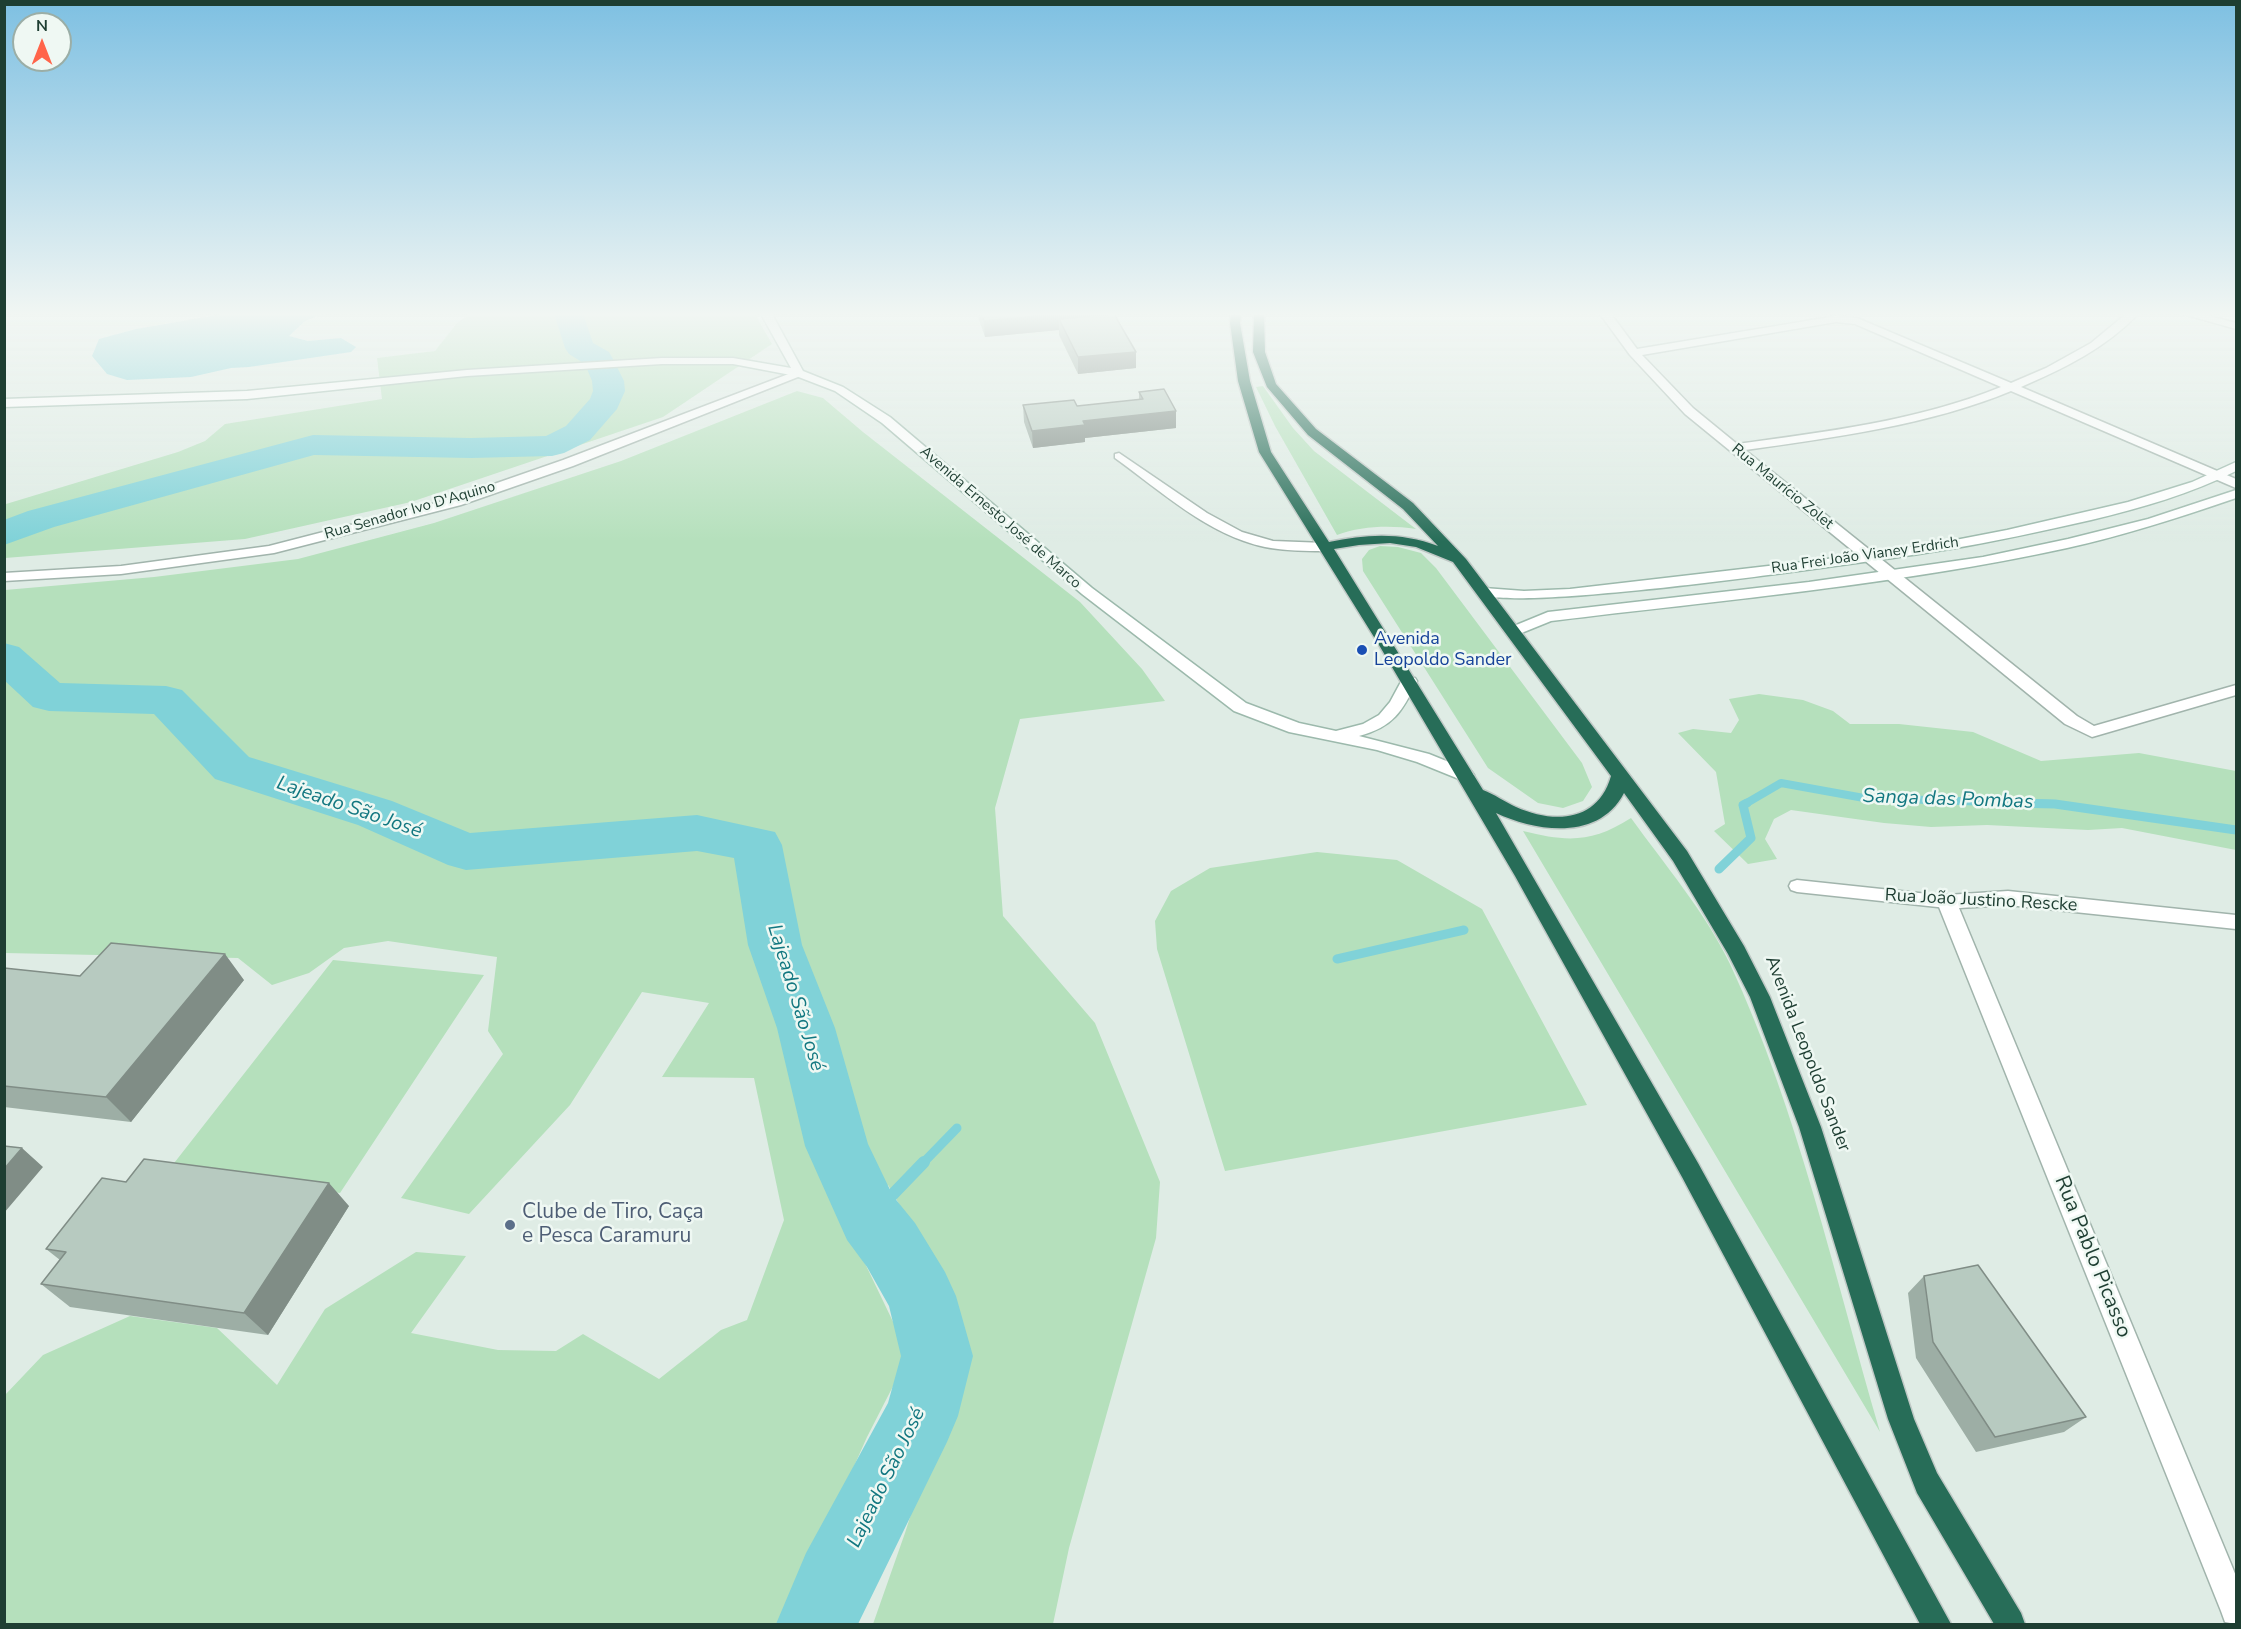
<!DOCTYPE html>
<html>
<head>
<meta charset="utf-8">
<style>
	body { margin:0 }
	#map { position:relative; width:2241px; height:1629px; overflow:hidden; background:#dfece5; font-family:"Nunito Sans",sans-serif }
	canvas { display:block }
	.frame { position:absolute; inset:0; border:6px solid #1e3e32; pointer-events:none }
	.north { position:absolute; left:12px; top:12px; width:60px; height:60px; box-sizing:border-box; background:#eff8f3; border:2px solid #9baea6; border-radius:50%; rotate:0deg; font-size:16px; font-weight:700; line-height:24px; text-align:center; color:#1e3e32 }
	.north::after { content:''; display:block; margin:auto; width:21px; height:27px; background:#ff654a; clip-path:polygon(50% 0,100% 100%,50% 72%,0 100%) }
</style>
</head>
<body>
<div id="map">
<canvas width="2241" height="1629"></canvas>
<div class="frame"></div>
<div class="north">N</div>
</div>
<script>
const g = document.querySelector('canvas').getContext('2d');
g.lineJoin = 'round';
function paint(path, color) {
  g.fillStyle = color;
  g.fill(path, 'evenodd');
}
function trace(path, color, width, dash) {
  g.strokeStyle = color;
  g.lineWidth = width;
  g.lineCap = dash ? 'butt' : 'round';
  g.setLineDash(dash || []);
  g.stroke(path);
}
function write(font, color, halo, rows, align = 'center') {
  g.font = font + ' "Nunito Sans",sans-serif';
  g.lineWidth = 5;
  g.setLineDash([]);
  g.textBaseline = 'middle';
  g.strokeStyle = halo;
  g.fillStyle = color;
  for (const [text, x, y, turn = 0] of rows) {
    g.save();
    g.translate(x, y);
    g.rotate((+turn || 0) * Math.PI / 180);
    g.textAlign = isNaN(turn) ? turn : align;
    if (halo) g.strokeText(text, 0, 0);
    g.fillText(text, 0, 0);
    g.restore();
  }
}
paint(new Path2D(`
	M470 314H755L772 344 663 417 411 502 245 539 5 558 4 505 6 504 178 452 205 441 225 424 382 399 377 358 435 351 457 323Z
	M1263 386 1293 428 1314 451 1416 529C1390 525 1361 526 1337 535L1275 426 1256 387Z
	M797 391 823 398 863 432 1080 602 1142 669 1165 701 1020 719 995 808 1003 916 1095 1023 1160 1182 1156 1238 1069 1548 1053 1624H873L905 1533 964 1348 925 1249 888 1185 846 1215 860 1253 909 1355 867 1437 784 1624H5V1395L43 1355 130 1316 217 1328 277 1385 325 1309 416 1252 466 1256 411 1333 498 1350 556 1351 583 1334 659 1379 721 1330 747 1320 784 1220 754 1078 662 1077 709 1003 642 992 570 1105 469 1214 401 1198 503 1054 488 1031 497 957 388 941 344 948 309 973 272 985 238 958 5 953V590L154 577 298 559 434 523 621 461Z
	M1380 546 1398 547 1421 553 1436 568 1582 763 1592 787 1583 801 1563 808 1538 803 1488 768 1363 571 1362 559 1369 550Z
	M1759 694 1803 700 1833 711 1850 724H1899L1973 732 2041 761 2139 753 2236 771V850L2122 828 2088 830 1987 825 1931 827 1884 823 1791 810 1774 819 1765 839 1777 859 1748 864 1714 831 1725 824 1716 772 1678 733 1693 729 1731 733 1739 720 1729 699Z
	M1631 818C1665 865 1705 912 1730 964 1799 1113 1834 1275 1880 1432L1523 831C1567 842 1592 843 1631 818Z
	M1317 852 1397 860 1482 909 1587 1105 1225 1171 1157 949 1155 921 1171 891 1210 868Z
	M333 960 484 975 340 1193 171 1167Z`), '#b5e0bc');
paint(new Path2D(`
	M223 314H322L305 321 289 336 308 341 341 338 356 347 351 352 249 367 231 368 191 377 127 380 107 374 92 356 99 339 136 329Z`), '#80d2d8');
trace(new Path2D(`
	M1745 804 1781 783 1864 798 2056 804`), '#80d2d8', 8);
trace(new Path2D(`
	M2011 803 2055 804 2236 830
	M1719 869 1751 838 1743 805 1747 803
	M1337 959 1464 930
	M923 1163 957 1128`), '#80d2d8', 9);
trace(new Path2D(`
	M870 1218 924 1162`), '#80d2d8', 12);
paint(new Path2D(`
	M554 314H583L593 343 609 352 613 359 624 381 625 391 617 409 590 440 564 453 552 456 471 458 314 455 54 527 4 545V520L28 511 313 435 471 438 546 436 566 426 590 399 593 391 592 381 585 364 569 354 565 348Z
	M4 643 19 647 60 683 166 686 182 690 249 757 392 801 470 833 697 815 775 832 782 845 802 945 835 1028 868 1144 893 1196 915 1223 945 1272 956 1296 973 1356 958 1416 947 1442 858 1624H776L806 1553 888 1403 901 1356 889 1306 867 1267 847 1240 805 1146 777 1028 748 945 734 858 697 851 466 870 448 865 358 825 215 779 154 714 49 711 33 707 4 680Z`), '#80d2d8');
const lane = new Path2D(`
	M1119 453 1207 513 1242 532 1273 541 1325 543 1331 547 1325 551C1305 551 1285 551 1265 547 1208 535 1161 491 1115 458V454Z
	M1797 880 1947 896 1953 898 1955 902 1953 906 1947 908 1797 892 1791 890 1789 886 1791 882Z`);
const street = new Path2D(`
	M1600 314H1611L1637 349 1836 316 1857 318 2011 383 2046 368 2091 343 2126 314H2138C2106 348 2063 369 2021 387L2236 479V488L2011 391C1929 425 1832 438 1745 450L2077 716 2094 726 2236 685V695L2092 737 2065 724 1685 414 1630 355ZM1836 322 1855 324 2001 387C1918 421 1825 432 1737 444L1693 408 1642 355Z
	M2183 314H2202L2236 323V329Z
	M799 370 805 373 803 375 573 466 461 505 274 553 121 574 4 581V573L121 566 269 546 451 499 563 460Z
	M2008 891 2236 915V929L2008 905 1959 908 2236 1576V1624L2225 1622 2221 1611 1937 902 1940 897 1947 895Z`);
const secondary = new Path2D(`
	M761 314H772L803 371 843 387 890 417 1092 588 1246 703 1299 723 1336 731 1363 724 1379 715 1390 702 1403 678H1415L1417 681C1402 712 1393 727 1359 736L1429 754 1471 771 1474 775 1471 779H1459L1417 762 1377 750 1289 732 1234 711 1082 594 882 423 835 391 796 376 733 364H662L467 376 247 399 4 407V399L247 391 467 370 662 358H733L791 368Z
	M2236 462V471C2190 494 2141 508 2091 520 2042 531 1993 542 1944 550 1889 559 1499 617 1477 592L1484 588 1524 591 1570 589 1820 560 1945 542 2007 530 2128 502 2192 482Z
	M2236 490V498C2181 517 2125 535 2067 548 1897 585 1723 600 1551 621L1514 636 1506 631 1509 628 1548 612 1809 582 1983 557 2068 539 2148 519Z`);
const highway = new Path2D(`
	M1231 314H1241L1240 323 1250 381 1271 452 1329 542C1367 534 1401 532 1438 546L1403 509 1308 435 1267 387 1253 352 1254 314H1264L1265 352 1276 384 1316 429 1413 503 1466 559 1687 851 1744 946 1770 997 1821 1127 1914 1419 1937 1473 2021 1613 2025 1624H1994L1917 1493 1888 1419 1799 1127 1750 997 1728 954 1673 861 1624 793C1599 841 1537 832 1496 813L1698 1163 1951 1624H1920L1682 1177 1515 876 1379 645 1259 452 1238 381 1230 323ZM1390 543 1416 547 1453 562 1611 776C1598 822 1554 824 1516 807 1505 802 1494 794 1483 790L1334 549 1359 545Z`);
trace(lane, '#a1b4ac', 3);
trace(street, '#a1b4ac', 3);
trace(secondary, '#9cb9ac', 3);
trace(highway, '#c0c9c6', 3);
paint(lane, '#fff');
paint(street, '#fff');
paint(secondary, '#fff');
paint(highway, '#276d58');
paint(new Path2D(`
	M977 314H1114L1136 352V368L1078 374 1059 335V330L985 337Z
	M1139 392 1176 428 1085 438V442L1033 448 1024 422 1023 405 1077 406 1139 400Z
	M4 968 80 976 244 980 131 1122 4 1107Z
	M126 1182 349 1206 268 1335 70 1307 41 1284 60 1260 46 1249Z
	M1924 1276 2086 1417 2064 1432 1976 1452 1916 1358 1908 1293Z`), '#9daea5');
paint(new Path2D(`
	M1056 314H1110L1059 319V330L985 337 984 321Z
	M1136 352V368L1078 374V357Z
	M1176 411V428L1085 438V442L1033 448 1032 431 1083 421Z
	M225 954 244 980 131 1122 106 1097Z
	M22 1148 43 1167 4 1213V1169Z
	M329 1183 349 1206 268 1335 244 1313Z`), '#808d86');
const building = new Path2D(`
	M982 314H1056L984 321Z
	M1114 314 1136 352 1078 357 1059 319Z
	M1164 389 1176 411 1083 421 1085 425 1032 431 1023 405 1074 400 1077 406 1143 399 1139 392Z
	M111 943 225 954 106 1097 4 1086V968L80 976Z
	M4 1146 22 1148 4 1169Z
	M144 1159 329 1183 244 1313 41 1284 66 1252 46 1249 102 1178 126 1182Z
	M1978 1265 2086 1417 1995 1437 1933 1342 1924 1276Z`);
paint(building, '#b7cac0');
trace(building, '#808d86', 1.5);
const sky = g.createLinearGradient(0, 0, 0, 542);
sky.addColorStop(0, '#7ec0e2');
sky.addColorStop(0.58, '#f1f6f3');
sky.addColorStop(1, '#f1f6f300');
g.fillStyle = sky;
g.fillRect(0, 0, 2241, 542);
for (const [x, y, r, color] of [
	[1362,650,6,"#1a4fb4"],
	[510,1225,6,"#5c6f8a"]
]) {
  const dot = new Path2D();
  dot.arc(x, y, r, 0, 2 * Math.PI);
  g.fillStyle = color;
  g.fill(dot);
  trace(dot, '#eff8f3', 2);
}
write('15px', '#1e3e32', '#eff8f3', [
	["Rua Maurício Zolet",1782,487,39],
	["Rua Senador Ivo D'Aquino",410,511,-16],
	["Avenida Ernesto José de Marco",1000,518,41],
	["Rua Frei João Vianey Erdrich",1865,556,-8]
]);
write('18px', '#164399', '#eff8f3', [
	["Avenida",1374,640],
	["Leopoldo Sander",1374,661]
], 'left');
write('18px', '#1e3e32', '#eff8f3', [
	["Rua João Justino Rescke",1981,901,3],
	["Avenida Leopoldo Sander",1807,1054,69]
]);
write('italic 20px', '#127780', '#eff8f3', [
	["Sanga das Pombas",1948,800,2],
	["Lajeado São José",349,808,19],
	["Lajeado São José",795,998,73],
	["Lajeado São José",887,1478,-64]
]);
write('21px', '#4e5e75', '#eff8f3', [
	["Clube de Tiro, Caça",522,1213],
	["e Pesca Caramuru",522,1237]
], 'left');
write('21px', '#1e3e32', '#eff8f3', [
	["Rua Pablo Picasso",2092,1257,68]
]);
</script>
</body>
</html>
